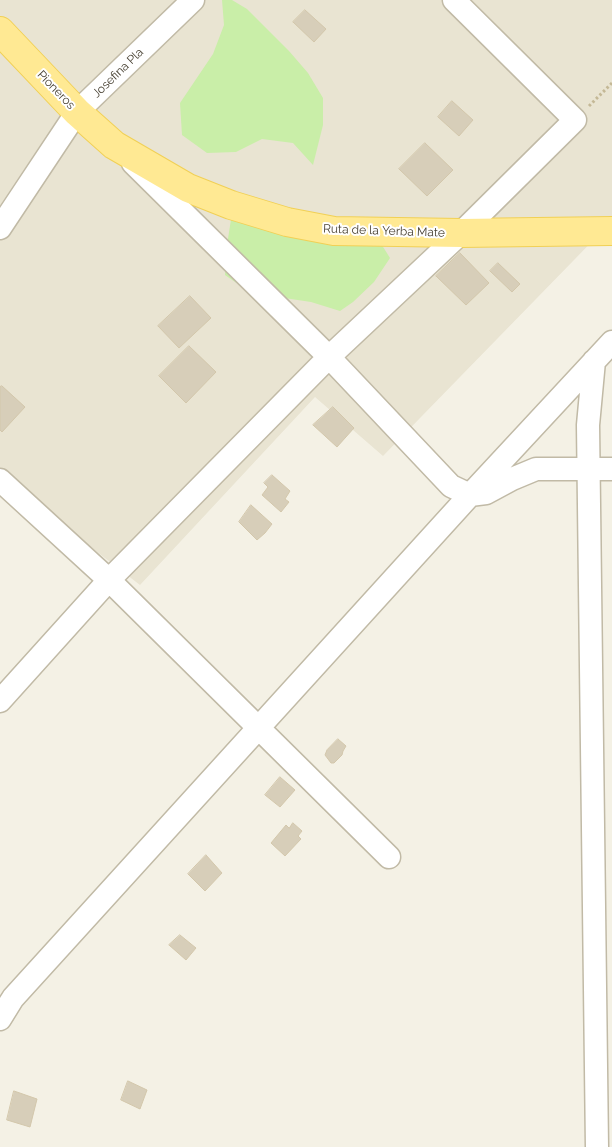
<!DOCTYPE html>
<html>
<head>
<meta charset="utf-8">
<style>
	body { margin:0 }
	canvas { display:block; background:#f4f1e5 }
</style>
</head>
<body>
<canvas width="612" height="1147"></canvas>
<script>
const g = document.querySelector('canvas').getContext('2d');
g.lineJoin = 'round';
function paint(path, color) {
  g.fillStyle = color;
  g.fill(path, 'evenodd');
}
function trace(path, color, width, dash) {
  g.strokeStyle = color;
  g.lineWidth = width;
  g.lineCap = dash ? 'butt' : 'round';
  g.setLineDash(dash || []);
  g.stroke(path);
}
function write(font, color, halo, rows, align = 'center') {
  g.font = font + ' Raleway,sans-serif';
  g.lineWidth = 4;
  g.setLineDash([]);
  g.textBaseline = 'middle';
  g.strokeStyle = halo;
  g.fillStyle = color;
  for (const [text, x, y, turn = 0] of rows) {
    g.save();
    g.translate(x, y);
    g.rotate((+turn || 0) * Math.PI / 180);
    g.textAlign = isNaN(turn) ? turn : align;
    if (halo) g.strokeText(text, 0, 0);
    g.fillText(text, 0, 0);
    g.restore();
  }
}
paint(new Path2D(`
	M0 0H612V221L383 456 315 397 140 585 0 477Z`), '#e9e4d2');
paint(new Path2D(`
	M222 0H232L247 9 289 51 308 73 323 98V125L313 165 293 143 262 139 236 152 207 153 182 135 180 103 213 54 224 25Z
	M232 213 375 234 390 258 374 282 353 302 340 311 311 302 251 293 225 275 227 245Z`), '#c9eea8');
const building = new Path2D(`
	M305 10 326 29 314 42 293 22Z
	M452 101 473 120 459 136 438 117Z
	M425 143 453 170 427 196 399 169Z
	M460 253 489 283 466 305 436 276Z
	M498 263 520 284 512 292 490 271Z
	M190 296 211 318 179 348 158 326Z
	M189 346 216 372 186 403 159 376Z
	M2 386 25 407 2 432 0 430V387Z
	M333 407 354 428 337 447 313 425Z
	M272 475 290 491 285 499 289 502 281 512 262 495 268 487 264 483Z
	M251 505 272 524 265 533 257 540 239 522Z
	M338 739 346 746 343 751 342 755 334 763H331L325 755 327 750Z
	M280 777 295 790 280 807 265 795Z
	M293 823 302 831 298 836 301 839 285 856 271 843 286 825 289 828Z
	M206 855 222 873 205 891 188 874Z
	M180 935 196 948 186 960 169 945Z
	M128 1081 147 1090 140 1109 121 1100Z
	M14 1091 37 1099 30 1127 7 1120Z`);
paint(building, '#d7ceb9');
trace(building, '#d3c7ab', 1);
const minor = new Path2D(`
	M133 163 329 357 451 486 470 495 486 493 512 479 536 469H612
	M0 228 77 112 193 0
	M594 361 588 425 597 1147
	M0 480 109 580 389 857
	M0 701 109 580 329 357 461 233 575 120 454 0
	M0 1019 13 998 470 495 612 342`);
const major = new Path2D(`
	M0 31 77 112 114 145 188 188 231 205 287 222 334 231 461 233 612 231`);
trace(minor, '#c1baa6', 25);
trace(major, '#f1d056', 30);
trace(new Path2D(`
	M589 106 612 83`), '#c4b896', 3, [2.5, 2.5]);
trace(minor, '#fff', 22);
trace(major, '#ffe993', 28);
write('12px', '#484133', '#fff', [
	["Josefina Pla",118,73,-44],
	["Pioneros",56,90,46],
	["Ruta de la Yerba Mate",384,231,2]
]);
</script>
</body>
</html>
